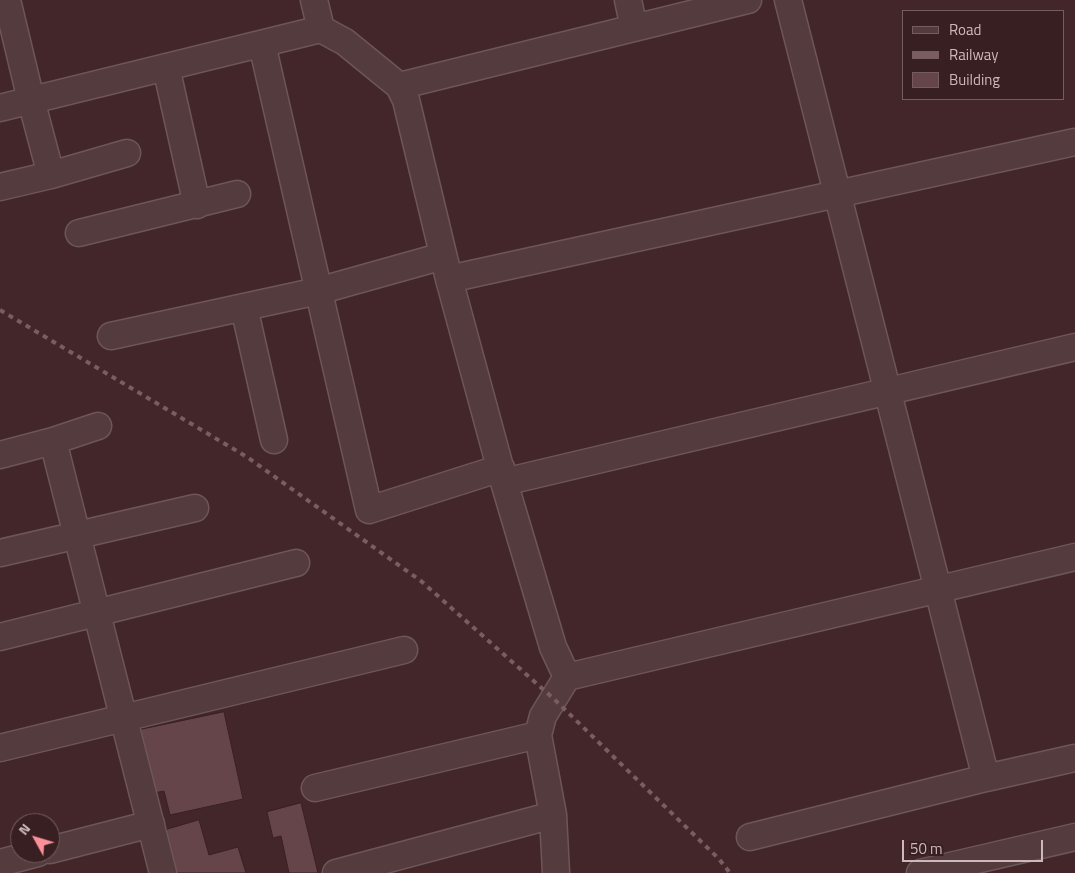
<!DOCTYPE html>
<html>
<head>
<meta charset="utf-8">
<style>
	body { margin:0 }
	#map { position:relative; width:1075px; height:873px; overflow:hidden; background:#43262a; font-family:"Titillium Web",sans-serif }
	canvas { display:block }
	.legend { position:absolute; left:902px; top:10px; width:162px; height:90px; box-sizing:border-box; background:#381f22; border:1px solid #745c5f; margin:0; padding:6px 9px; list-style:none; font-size:15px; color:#cdb8ba }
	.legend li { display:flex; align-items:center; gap:10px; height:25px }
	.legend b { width:25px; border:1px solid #745c5f }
	.north { position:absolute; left:10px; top:813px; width:50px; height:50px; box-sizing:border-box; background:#381f22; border:1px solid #745c5f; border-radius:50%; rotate:309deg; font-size:14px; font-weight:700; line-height:20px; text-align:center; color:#cdb8ba }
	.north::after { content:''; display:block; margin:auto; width:18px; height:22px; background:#fb8f9a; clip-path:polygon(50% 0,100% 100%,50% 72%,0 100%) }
	.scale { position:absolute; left:902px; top:840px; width:141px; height:22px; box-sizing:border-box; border:2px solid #cdb8ba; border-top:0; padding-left:6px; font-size:15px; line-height:18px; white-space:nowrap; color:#cdb8ba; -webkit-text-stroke:4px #381f22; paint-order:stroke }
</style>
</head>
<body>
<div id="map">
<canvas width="1075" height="873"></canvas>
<ul class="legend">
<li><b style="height:6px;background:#533b3e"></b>Road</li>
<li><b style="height:6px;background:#7a5d60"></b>Railway</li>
<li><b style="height:14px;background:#65454a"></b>Building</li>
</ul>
<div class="north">N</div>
<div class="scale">50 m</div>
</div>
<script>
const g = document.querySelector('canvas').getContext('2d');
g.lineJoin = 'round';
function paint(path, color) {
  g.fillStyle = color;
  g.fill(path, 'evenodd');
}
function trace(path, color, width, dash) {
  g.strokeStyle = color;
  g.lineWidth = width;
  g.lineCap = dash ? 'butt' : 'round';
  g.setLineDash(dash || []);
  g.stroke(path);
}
const building = new Path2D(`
	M224 712 243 799 170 815 164 791 153 793 139 730Z
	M301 803 318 873H289L281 836 273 838 267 812Z
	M199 820 209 855 238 847 246 873H174L162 831Z`);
paint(building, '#65454a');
trace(building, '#3a2125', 1);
const minor = new Path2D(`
	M314 0 321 29
	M628 0 634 28
	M788 0 986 778
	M262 44 369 510 501 468
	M166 67 197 205
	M399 86 748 0
	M0 108 321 29 345 42 399 86 406 100 449 279 504 482 553 647 567 677 543 716 538 735 553 815 556 873
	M51 175 127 153
	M0 187 51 175 31 100 7 0
	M79 233 237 194
	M449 279 1075 142
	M244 307 274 440
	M111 336 318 291 443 256
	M53 441 163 873
	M0 455 53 441 98 426
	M504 482 1075 347
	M0 553 195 508
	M0 637 296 563
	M567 677 1075 557
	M0 748 404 650
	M315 788 538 735
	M750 837 986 778 1075 758
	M50 850 151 824
	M0 863 38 853
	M336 873 553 815
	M920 873 1075 837`);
trace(minor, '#6d5659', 29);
trace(minor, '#533b3e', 26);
trace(new Path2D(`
	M0 310 247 457 421 581 554 699 719 859 730 873`), '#7a5d60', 4, [5, 5]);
</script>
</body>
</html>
